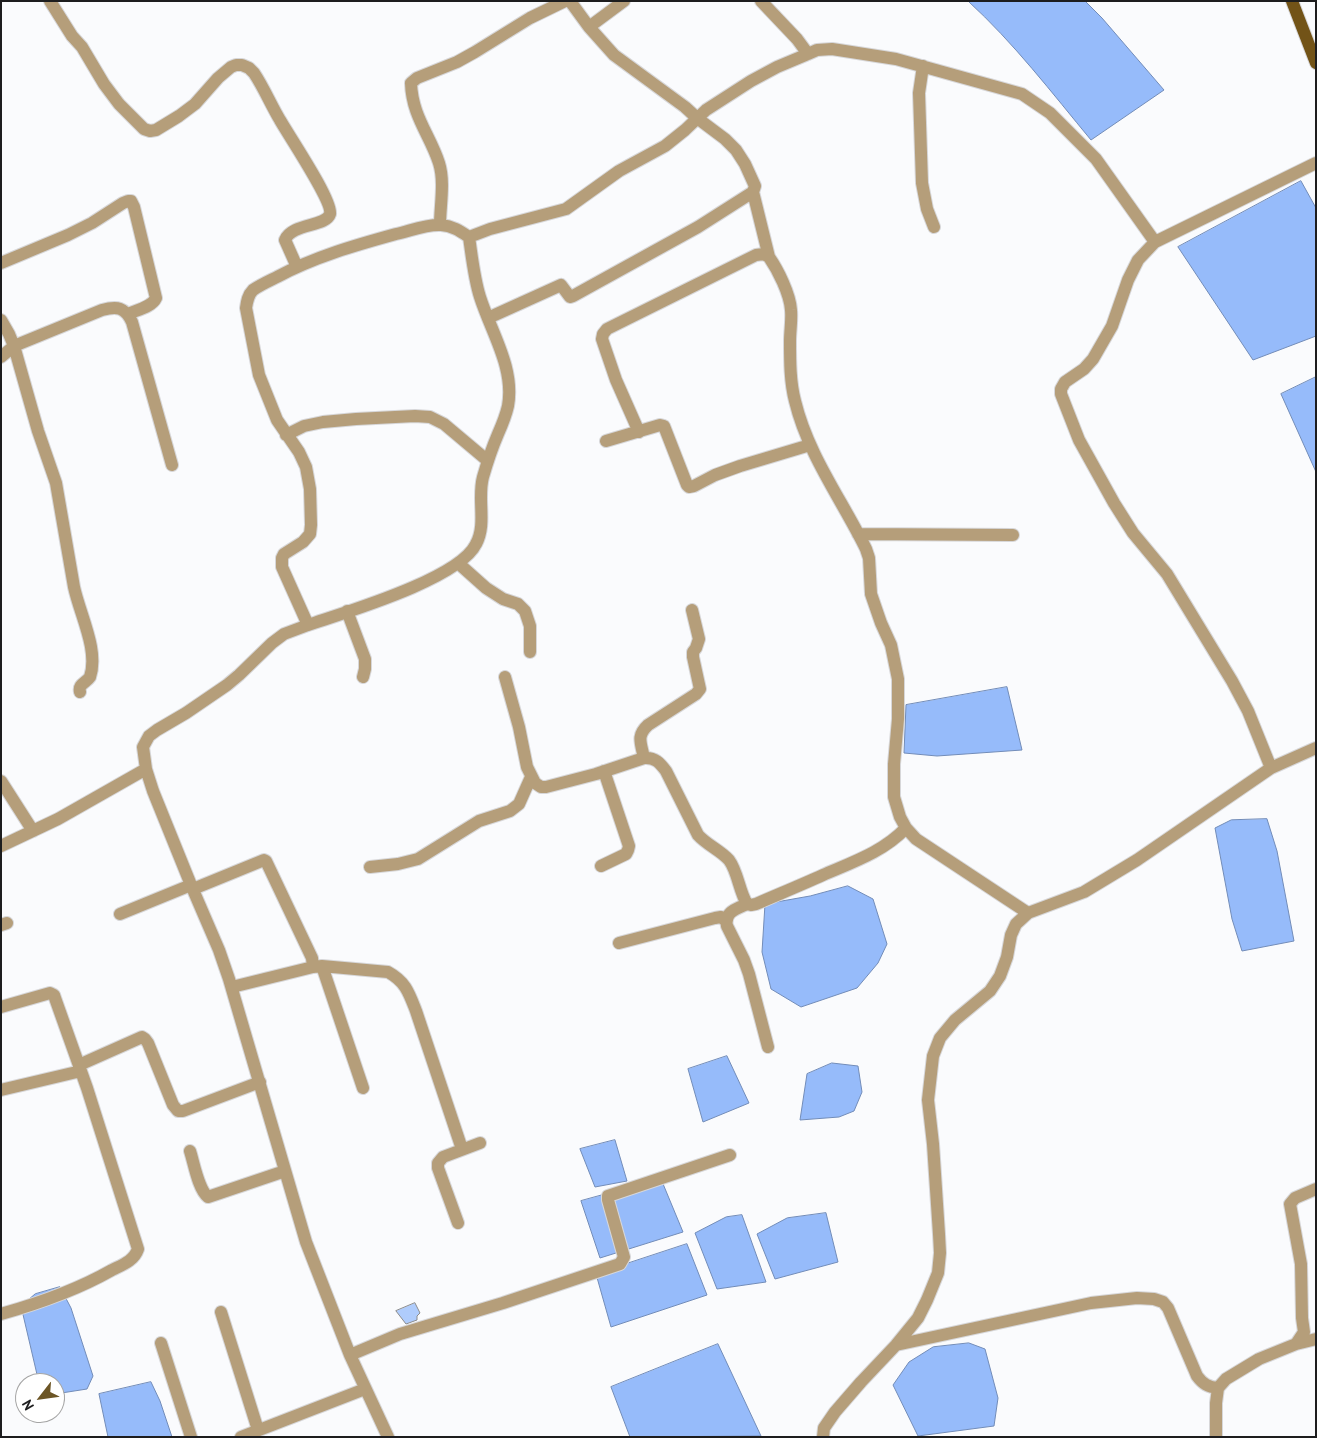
<!DOCTYPE html>
<html>
<head>
<meta charset="utf-8">
<style>
	body { margin:0 }
	#map { position:relative; width:1317px; height:1438px; overflow:hidden; background:#fafbfd; font-family:"PT Sans",sans-serif }
	canvas { display:block }
	.frame { position:absolute; inset:0; border:2px solid #1d1d1e; pointer-events:none }
	.north { position:absolute; left:15px; top:1373px; width:50px; height:50px; box-sizing:border-box; background:#fff; border:1px solid #a5a5a5; border-radius:50%; rotate:240deg; font-size:14px; font-weight:700; line-height:20px; text-align:center; color:#1d1d1e }
	.north::after { content:''; display:block; margin:auto; width:18px; height:22px; background:#6c5525; clip-path:polygon(50% 0,100% 100%,50% 72%,0 100%) }
</style>
</head>
<body>
<div id="map">
<canvas width="1317" height="1438"></canvas>
<div class="frame"></div>
<div class="north">N</div>
</div>
<script>
const g = document.querySelector('canvas').getContext('2d');
g.lineJoin = 'round';
function paint(path, color) {
  g.fillStyle = color;
  g.fill(path, 'evenodd');
}
function trace(path, color, width, dash) {
  g.strokeStyle = color;
  g.lineWidth = width;
  g.lineCap = dash ? 'butt' : 'round';
  g.setLineDash(dash || []);
  g.stroke(path);
}
const water = new Path2D(`
	M968 1H1085L1102 18 1164 90 1091 140C1052 93 1014 43 968 1Z
	M1301 181 1316 208V336L1253 360 1178 247Z
	M1316 377V472L1281 394Z
	M1007 687 1022 750 937 756 904 753 906 705Z
	M1267 819 1277 851 1294 941 1242 951 1232 919 1215 828 1231 820Z
	M848 886 873 899 887 944 878 963 857 988 801 1007 771 989 762 952 765 904 810 896Z
	M727 1056 749 1103 703 1122 688 1069Z
	M832 1063 858 1066 862 1092 854 1111 839 1117 800 1120 807 1074Z
	M615 1140 627 1181 595 1187 580 1149Z
	M661 1179 683 1232 600 1258 581 1201Z
	M826 1213 838 1262 775 1279 757 1234 787 1218Z
	M742 1215 766 1282 717 1289 695 1233 726 1217Z
	M687 1244 707 1295 611 1327 596 1274Z
	M60 1287 71 1308 93 1376 87 1389 55 1394V1383H39L21 1306 35 1294Z
	M969 1343 985 1349 998 1398 994 1426 918 1436 893 1385 909 1362 933 1347Z
	M718 1344 761 1436 630 1437 611 1387Z
	M151 1382 160 1401 172 1437H108L99 1394Z`);
paint(water, '#96bbfa');
trace(water, '#728cb8', 1);
const building = new Path2D(`
	M415 1303 420 1313 417 1316V1320L406 1324 396 1311Z`);
paint(building, '#afccfc');
trace(building, '#8b8c8d', 1);
const minor = new Path2D(`
	M50 1 72 36 82 47 104 84 119 104 144 129 150 131 156 130 179 116 195 104 218 78 231 67 236 65H242L249 68 254 73C264 88 271 105 280 120 289 136 333 201 330 214 326 227 292 223 285 240L297 267
	M761 1 797 39 808 54
	M589 27 624 1
	M923 66 919 93 922 183 927 209 934 227
	M753 192 769 257
	M440 225C440 206 445 182 439 163 430 135 412 116 411 83L417 78 457 62 475 52 530 18 565 1
	M1 263 68 235 92 223 123 203 128 201H131L134 207 156 298C152 307 137 310 128 314
	M488 318 561 285 570 297 573 296 698 227 753 192 755 186 745 164 736 150 725 139 697 118 685 107 614 55 589 27 570 1
	M1 320 9 334 14 346 102 310C117 306 125 307 132 322L172 465
	M1 357 14 346 38 431 56 483 74 587C80 615 99 650 90 677 86 683 78 684 80 692
	M639 432 616 380 602 339 603 334 607 329 756 255 764 254 769 257C778 270 790 294 791 310 792 320 790 331 790 341 790 361 790 382 795 401 808 455 842 500 866 549L869 558 871 594 881 623 891 645 898 679V719L894 764V797L900 817 906 828 916 839 1028 913
	M286 435 304 426 323 422 356 419 415 416 430 417 444 424 488 461
	M606 441 660 425 664 426 687 485 689 487 694 486 715 475 740 466 810 445
	M858 534 1013 535
	M458 563 486 588 503 599 518 604 525 611 530 626V652
	M347 611 365 659V669L363 677
	M308 625C346 612 459 579 476 544 487 524 477 499 483 477 487 463 492 448 498 434 502 425 506 415 508 406 515 368 491 332 480 297 474 278 472 257 469 237L490 229 566 209 619 171 665 146 685 130 706 110 751 81 777 67 808 54 817 50 832 49 896 59 1022 94 1050 113 1096 159 1155 242
	M505 677 519 727 527 767 535 783 541 787H546L596 774 644 758C655 757 660 763 666 771L698 835C707 845 720 850 729 860 738 872 739 891 747 904L751 905 756 904C779 894 801 885 823 875 853 862 883 852 906 828
	M644 758C641 743 636 736 648 725L696 694 700 689 693 657V652L696 648 699 639 692 610
	M1271 768 1248 711 1232 681 1167 574 1133 533 1114 503 1079 440 1061 394V389L1065 382 1084 369 1093 359 1112 326 1128 280 1138 260 1155 242 1316 163
	M1 781 33 831
	M1 846 58 819 146 769
	M601 866 626 854 628 850 629 846 604 771
	M370 867 398 864 418 859 479 821 510 811 519 804 531 777
	M193 889 264 860 266 861 312 958 313 967 232 987
	M747 904C736 909 724 912 727 926L744 960 749 974 768 1047
	M120 914 191 885
	M1 925 7 923
	M619 943 715 918 721 917 726 921
	M322 966 363 1088
	M313 967 322 966 388 972C406 982 409 993 416 1011L462 1149
	M1 1007 50 993 54 995 55 998 87 1088 138 1249C134 1261 122 1265 112 1270 77 1290 40 1303 1 1314
	M79 1065 142 1037 145 1039 148 1043 173 1105 178 1111H183L260 1082
	M1 1090 81 1071
	M190 1151C194 1163 198 1189 208 1197L285 1171
	M458 1223 438 1168V1163L443 1157 480 1143
	M221 1312 258 1430
	M161 1343 191 1437
	M1296 1344 1316 1339
	M896 1345 1091 1303 1137 1298 1154 1299 1163 1302 1168 1308 1197 1376C1203 1384 1208 1387 1218 1388
	M350 1355 400 1334 503 1303 620 1264 624 1257 608 1200V1196L730 1155
	M241 1437 365 1389
	M388 1437 350 1355 306 1242 229 979 219 950 191 885 153 791 146 769 143 747 149 736 157 730 186 713 227 685 239 675 272 643 284 634 308 625 282 567V558L284 554 303 542 310 534 311 525 310 489 306 467 299 452 277 420 259 375 246 308C247 301 248 295 253 290 260 285 269 281 277 277 314 257 356 245 396 234 410 231 426 224 441 225 453 226 460 231 469 237
	M823 1437 824 1428 835 1412 861 1382 896 1345 918 1318 927 1300 938 1273 940 1253 939 1234 933 1144 928 1100 933 1056 940 1038 955 1020 990 991 1000 976 1007 957 1011 935 1016 924 1028 913 1084 892 1137 860 1271 768 1316 748
	M1216 1437V1403L1218 1388 1226 1379 1259 1359 1296 1344 1304 1332 1302 1318 1301 1264 1290 1204 1295 1198 1316 1189`);
const major = new Path2D(`
	M1292 1 1316 63`);
trace(minor, '#d7d7d9', 14);
trace(major, '#d7d7d9', 14);
trace(minor, '#b59e7a', 12);
trace(major, '#725317', 12);
</script>
</body>
</html>
